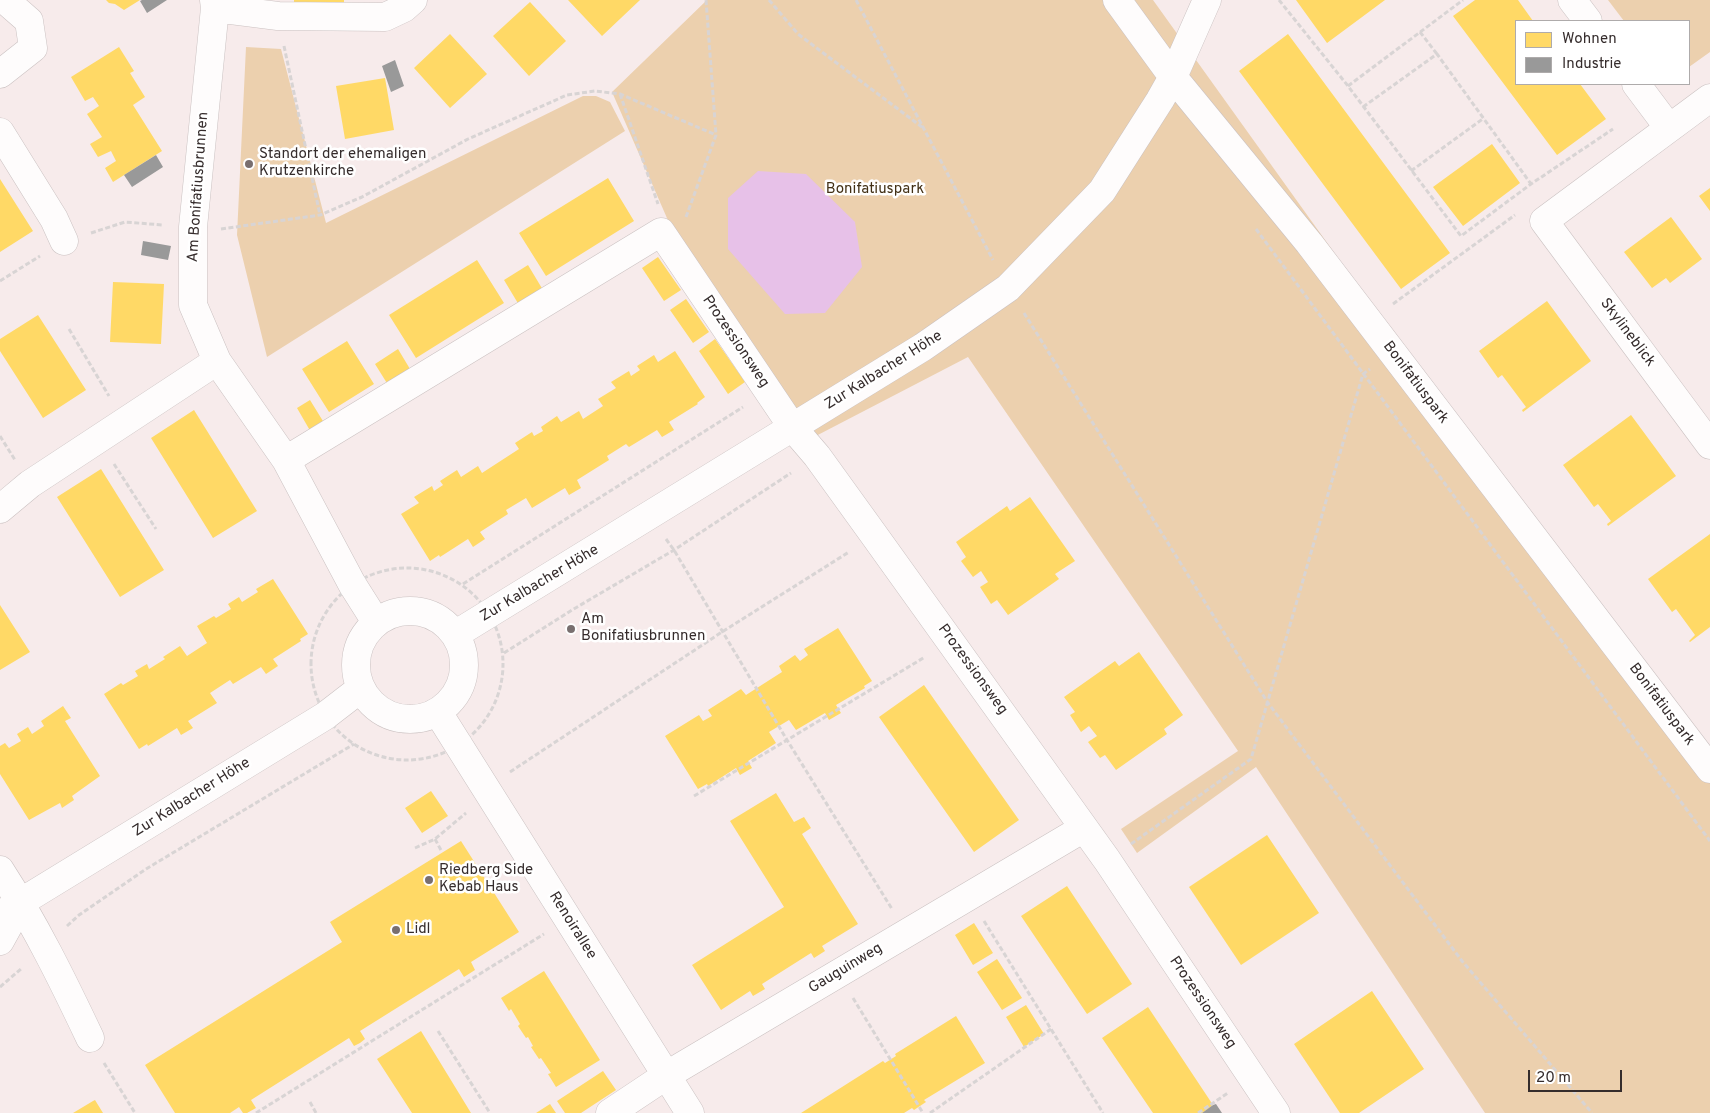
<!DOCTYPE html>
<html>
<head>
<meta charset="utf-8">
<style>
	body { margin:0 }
	#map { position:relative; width:1710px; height:1113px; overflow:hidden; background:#f7ebeb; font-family:Overpass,sans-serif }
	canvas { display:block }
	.legend { position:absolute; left:1515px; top:20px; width:175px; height:65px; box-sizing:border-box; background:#fff; border:1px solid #aeabab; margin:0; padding:6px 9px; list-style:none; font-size:15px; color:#352c2c }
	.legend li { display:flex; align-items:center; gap:10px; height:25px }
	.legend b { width:25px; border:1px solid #aeabab }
	.scale { position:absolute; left:1528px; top:1070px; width:94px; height:22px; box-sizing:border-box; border:2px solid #352c2c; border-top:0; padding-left:6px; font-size:15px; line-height:18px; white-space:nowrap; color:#352c2c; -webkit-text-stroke:4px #fff; paint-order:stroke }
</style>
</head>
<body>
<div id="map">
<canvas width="1710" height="1113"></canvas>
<ul class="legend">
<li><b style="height:14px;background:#ffd966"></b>Wohnen</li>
<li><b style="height:14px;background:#999"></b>Industrie</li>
</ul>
<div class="scale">20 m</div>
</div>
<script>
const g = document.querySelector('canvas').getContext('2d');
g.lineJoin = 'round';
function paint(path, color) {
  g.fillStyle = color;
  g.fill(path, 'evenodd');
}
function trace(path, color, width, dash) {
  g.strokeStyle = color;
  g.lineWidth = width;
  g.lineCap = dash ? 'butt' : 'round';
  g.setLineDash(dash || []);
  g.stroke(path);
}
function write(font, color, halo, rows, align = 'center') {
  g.font = font + ' Overpass,sans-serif';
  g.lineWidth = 5;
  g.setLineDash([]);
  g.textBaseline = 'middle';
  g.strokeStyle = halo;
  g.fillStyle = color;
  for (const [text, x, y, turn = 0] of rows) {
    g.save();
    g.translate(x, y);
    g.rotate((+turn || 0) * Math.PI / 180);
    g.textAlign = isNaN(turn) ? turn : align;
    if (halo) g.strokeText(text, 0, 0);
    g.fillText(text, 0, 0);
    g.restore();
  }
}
paint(new Path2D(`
	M707 0H1153L1710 777V1113H1485L1256 767 1137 853 1121 829 1238 751 968 357 812 438 670 225 612 92Z
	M1608 0H1710V52L1689 67V21H1624Z
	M246 47 281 49 326 223 583 96H596L610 102 625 131 267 357 237 235Z`), '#ecd0ae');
paint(new Path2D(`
	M758 171 806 174 855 222 862 267 825 313 785 314 728 249V198Z`), '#e7c1e8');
paint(new Path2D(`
	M106 0H140L124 10 115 4 109 3Z
	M294 0H344V6L294 3Z
	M568 0H640L602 36Z
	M1296 0H1385L1327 43Z
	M1475 0H1518L1533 21H1516V84H1580L1606 119 1557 155 1453 16Z
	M530 2 566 41 529 76 493 36Z
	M450 34 487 74 450 108 414 68Z
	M1288 34 1450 253 1401 289 1239 71Z
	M119 47 134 71 130 73 145 97 133 105 162 151 113 182 105 168 116 161 111 151 98 157 90 144 102 137 87 114 99 106 93 97 85 101 71 77Z
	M385 78 394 130 345 139 336 86Z
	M1492 144 1520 183 1463 226 1433 187Z
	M608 178 634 221 546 276 519 233Z
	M0 179 33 231 0 252Z
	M1710 188V211L1699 196Z
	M1671 217 1702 259 1670 283 1666 278 1652 288 1624 252Z
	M658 257 681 290 664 301 642 268Z
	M477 260 504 303 416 358 389 315Z
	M528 265 543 290 519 305 504 280Z
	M113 282 164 284 161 344 110 342Z
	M686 299 709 332 693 343 670 310Z
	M1547 301 1591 361 1523 412 1522 410 1526 407 1502 375 1498 378 1479 351Z
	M38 315 86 390 43 418 0 351V339Z
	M715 339 745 382 728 394 699 351Z
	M347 341 374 384 329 412 302 369Z
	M398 349 413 374 390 388 375 364Z
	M675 351 705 397 697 403 698 404 669 422 674 430 662 437 657 430 629 447 626 444 607 456 609 460 577 480 581 488 569 495 565 488 532 508 526 498 506 510 508 514 480 532 485 539 473 547 468 539 440 557 439 555 430 561 401 514 419 503 414 497 432 486 434 491 443 485 440 481 457 470 461 477 478 466 482 473 519 449 515 443 532 432 534 436 543 431 541 427 557 416 561 422 579 411 583 419 603 406 598 399 616 388 611 382 629 371 631 376 640 370 637 366 654 355 658 362Z
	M310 400 326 426 312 434 297 408Z
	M194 410 257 511 213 538 151 438Z
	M1631 415 1676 476 1608 526 1607 524 1611 521 1598 504 1594 507 1563 465Z
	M101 469 164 570 120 597 57 497Z
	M1030 497 1075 561 1055 574 1059 579 1008 615 997 600 991 604 980 587 988 582 981 571 973 577 961 561 966 557 956 542 1007 506 1010 511Z
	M1710 534V627L1690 642 1689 641 1695 635 1676 609 1672 612 1648 579Z
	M273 579 308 634 300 639 301 641 273 659 278 666 266 674 261 667 233 684 230 680 210 693 217 703 188 721 193 728 181 735 177 728 148 746 147 744 139 749 104 694 121 683 123 685 138 676 135 671 147 664 149 669 165 659 163 657 180 646 187 656 207 643 197 626 214 616 216 618 231 609 228 604 239 597 242 602 258 592 256 589Z
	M0 605 30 652 0 670Z
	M838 628 872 681 864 686 865 688 836 705 841 713 829 720 825 713 796 730 789 720 769 732 776 743 748 761 752 768 740 775 736 768 708 786 707 784 698 789 665 736 699 715 703 721 712 716 708 710 741 689 746 695 782 672 779 666 795 655 800 661 808 655 804 649Z
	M1139 652 1183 715 1164 729 1167 734 1116 770 1105 755 1100 758 1088 742 1097 736 1089 726 1081 732 1070 715 1075 712 1064 697 1115 661 1119 666Z
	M924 685 1019 820 974 852 879 717Z
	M63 706 71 718 65 721 100 776 72 796 74 800 62 808 60 803 29 820 0 774V746L5 743 9 748 21 741 17 734 28 727 32 734 44 726 41 721Z
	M431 791 448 816 422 833 405 808Z
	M776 793 794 822 804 817 811 828 802 834 858 924 822 946 825 951 814 958 811 953 762 984 765 989 753 996 750 991 721 1010 692 965 784 907 730 821Z
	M1267 835 1319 913 1241 965 1189 887Z
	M461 841 519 932 471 962 475 970 464 977 459 969 360 1031 365 1039 360 1043 354 1046 349 1038 251 1100 256 1108 247 1113H243L239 1107 230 1113H175L145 1065 342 942 330 922Z
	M1067 886 1132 984 1087 1014 1021 916Z
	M974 923 993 953 973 965 955 935Z
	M997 959 1022 998 1002 1010 977 972Z
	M544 971 600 1060 556 1087 548 1074 551 1073 541 1058 539 1059 531 1047 533 1046 528 1037 526 1038 518 1026 520 1024 511 1009 509 1011 501 998Z
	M1372 991 1424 1069 1359 1113H1340L1294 1044Z
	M1026 1005 1044 1034 1024 1047 1006 1017Z
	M1148 1007 1213 1105 1202 1113H1153L1102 1038Z
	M956 1016 985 1063 924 1100 926 1102 914 1110 912 1108 904 1113H801L883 1061 885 1063 896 1056 895 1054Z
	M421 1031 435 1054 471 1113H412L377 1059Z
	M603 1071 616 1090 581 1113H565L557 1101Z
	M95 1100 103 1113H73L93 1101Z
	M550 1104 556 1113H536Z`), '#ffd966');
paint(new Path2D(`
	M142 0H167L147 13 140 1Z
	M395 60 404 86 391 92 382 66Z
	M156 155 163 167 132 187 124 175Z
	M143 241 171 246 168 260 141 255Z
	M1216 1104 1222 1113H1202L1213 1105Z`), '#999');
const minor = new Path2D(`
	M214 0 215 8 193 227V305L217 361 286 460 352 584 376 622
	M1117 0 1173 77 1309 243 1710 769
	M1572 0 1588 21
	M215 8 278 16 385 17 404 8 413 0
	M0 74 33 48 29 21 5 0
	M1636 84 1669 128
	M1710 98 1544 221 1710 445
	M0 132 54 219 64 241
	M286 460 661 232 793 428 817 456 874 535 1107 860 1276 1113
	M0 509 30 484 217 361
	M356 665a54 54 0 1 1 108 0a54 54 0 1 1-108 0Z
	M456 634 923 347 1008 288 1102 191 1160 100 1173 77 1207 0
	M439 714 690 1113
	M0 870C35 924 63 981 90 1038
	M0 915 325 716 360 689
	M0 941 21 903
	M610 1113 667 1075 1084 828`);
trace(minor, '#cac1c1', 29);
trace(new Path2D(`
	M769 0 798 34 922 127
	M856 0 993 260
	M1279 0 1348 86 1461 236 1531 184 1613 129
	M1420 32 1437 54
	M284 46 320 215
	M1348 86 1463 0
	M620 94 658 204
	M1363 107 1437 54 1531 184
	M1411 171 1484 118
	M686 217 716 135 706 0
	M221 229 320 215 362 197 468 139 567 95 595 91 620 94 716 135
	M1256 229 1710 841
	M91 233 125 222 163 225
	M0 281 40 256
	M1393 304 1515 215
	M1024 313 1268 703 1462 961 1592 1113
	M69 329 109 396
	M0 436 15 460
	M114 464 156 529
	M666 539 674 550 787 740 892 909
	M311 664a96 96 0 1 1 192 0a96 96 0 1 1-192 0Z
	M463 584 743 407
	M504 653 572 610 674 550 791 473
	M510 772 722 632 849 552
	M694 796 925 657
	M435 839 442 852
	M1131 844 1251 759 1363 374 1370 369
	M415 848 435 839 466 813
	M984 921 1103 1113
	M67 926 79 915 146 869 354 744
	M0 987 22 968
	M853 998 923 1113
	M438 1031 490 1113
	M104 1063 135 1113
	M310 1102 316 1113
	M256 1113 544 934
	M930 1113 1051 1029
	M1198 1113 1228 1093`), '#d8d4d4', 3, [5, 2.5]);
trace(minor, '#fefcfc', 28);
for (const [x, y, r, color] of [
	[249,164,5,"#796f6f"],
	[571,629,5,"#796f6f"],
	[429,880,5,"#796f6f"],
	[396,930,5,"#796f6f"]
]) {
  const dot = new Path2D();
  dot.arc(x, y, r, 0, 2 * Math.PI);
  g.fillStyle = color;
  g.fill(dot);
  trace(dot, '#fff', 2);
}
write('15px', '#352c2c', '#fff', [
	["Standort der ehemaligen",259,155],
	["Krutzenkirche",259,172],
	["Am",581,620],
	["Bonifatiusbrunnen",581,637],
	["Riedberg Side",439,871],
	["Kebab Haus",439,888],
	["Lidl",406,930]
], 'left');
write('15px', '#352c2c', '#fff', [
	["Am Bonifatiusbrunnen",199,187,-86],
	["Skylineblick",1627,333,53],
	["Prozessionsweg",735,342,56],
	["Zur Kalbacher Höhe",884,371,-32],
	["Bonifatiuspark",1415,383,53],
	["Zur Kalbacher Höhe",540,584,-31],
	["Prozessionsweg",972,670,54],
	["Bonifatiuspark",1661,705,53],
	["Zur Kalbacher Höhe",192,798,-32],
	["Renoirallee",572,926,58],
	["Gauguinweg",846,969,-31],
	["Prozessionsweg",1202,1003,56]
]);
write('15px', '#423015', '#fff', [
	["Bonifatiuspark",875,190]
]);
</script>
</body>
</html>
